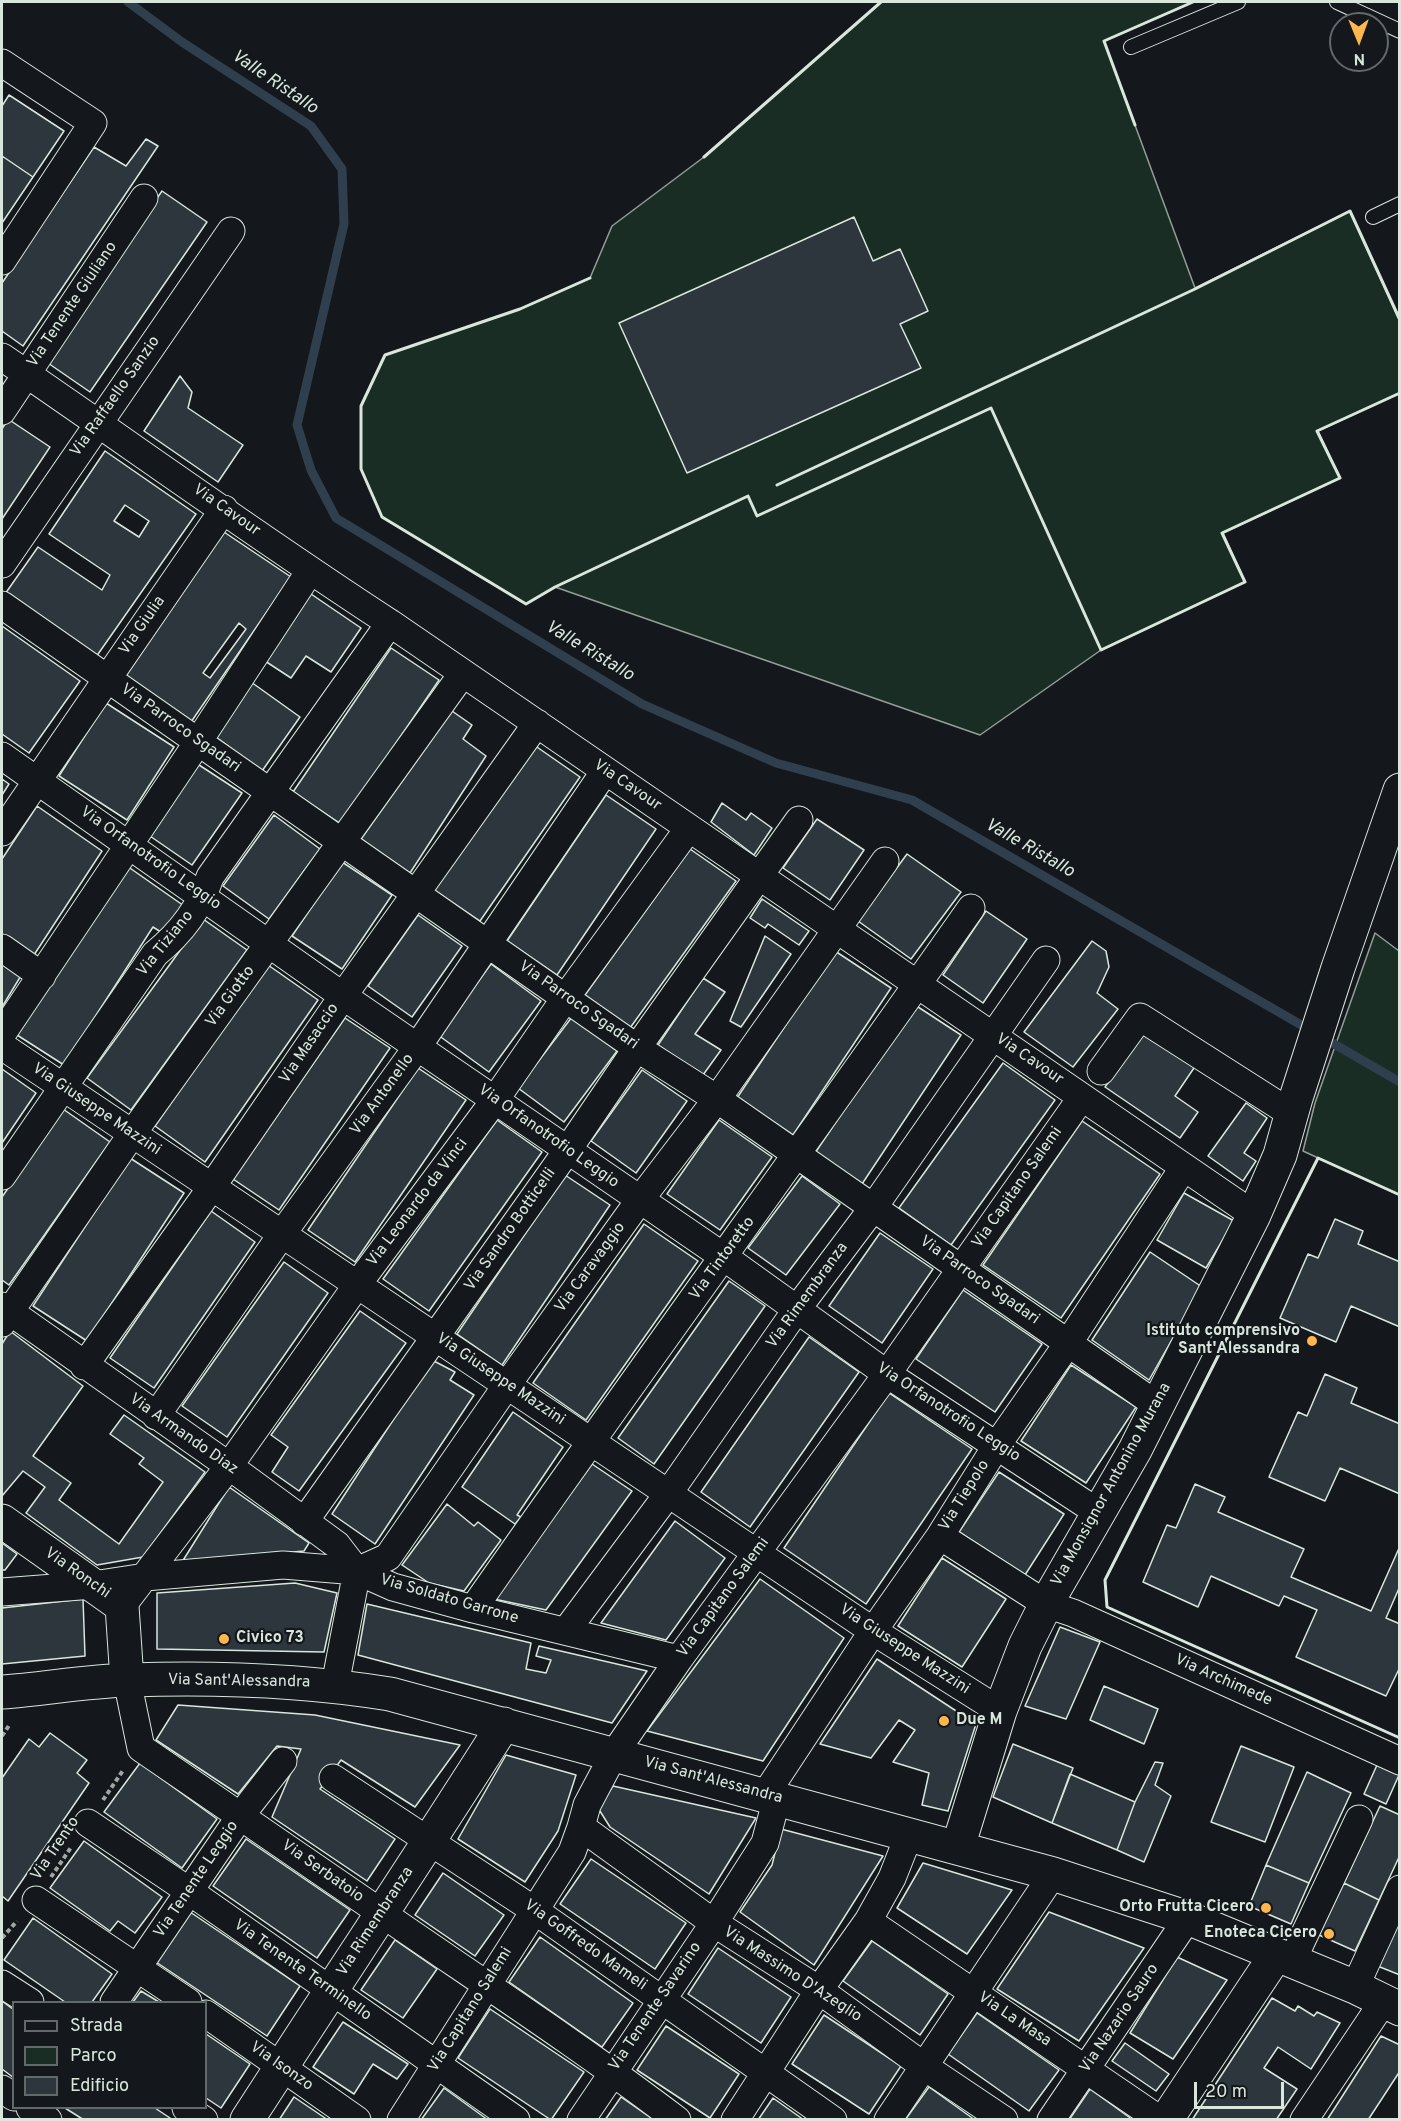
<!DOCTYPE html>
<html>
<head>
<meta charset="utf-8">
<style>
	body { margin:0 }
	#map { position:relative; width:1401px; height:2121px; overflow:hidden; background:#14181c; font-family:Overpass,sans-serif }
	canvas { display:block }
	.frame { position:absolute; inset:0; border:3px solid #d8e6dc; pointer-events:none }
	.legend { position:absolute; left:12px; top:2001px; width:195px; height:108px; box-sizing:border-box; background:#14181c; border:2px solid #626a69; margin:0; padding:8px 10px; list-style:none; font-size:18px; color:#d8e6dc }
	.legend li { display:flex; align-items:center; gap:12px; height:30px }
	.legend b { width:30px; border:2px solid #626a69 }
	.north { position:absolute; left:1329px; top:12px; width:60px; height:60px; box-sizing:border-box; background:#14181c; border:2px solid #626a69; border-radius:50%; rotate:179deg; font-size:16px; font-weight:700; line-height:24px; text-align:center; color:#d8e6dc }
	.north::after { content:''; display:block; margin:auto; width:21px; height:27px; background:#ffb74d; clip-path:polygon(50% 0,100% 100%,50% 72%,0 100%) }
	.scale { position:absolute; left:1194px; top:2082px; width:90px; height:27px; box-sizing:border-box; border:3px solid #d8e6dc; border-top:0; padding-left:8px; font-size:18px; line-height:21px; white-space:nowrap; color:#d8e6dc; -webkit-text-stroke:4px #14181c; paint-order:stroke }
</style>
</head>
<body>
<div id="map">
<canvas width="1401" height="2121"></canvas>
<div class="frame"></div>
<ul class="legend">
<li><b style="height:8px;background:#14181c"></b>Strada</li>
<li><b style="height:16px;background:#1a2d24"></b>Parco</li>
<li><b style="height:16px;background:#2c363c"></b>Edificio</li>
</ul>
<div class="north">N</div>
<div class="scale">20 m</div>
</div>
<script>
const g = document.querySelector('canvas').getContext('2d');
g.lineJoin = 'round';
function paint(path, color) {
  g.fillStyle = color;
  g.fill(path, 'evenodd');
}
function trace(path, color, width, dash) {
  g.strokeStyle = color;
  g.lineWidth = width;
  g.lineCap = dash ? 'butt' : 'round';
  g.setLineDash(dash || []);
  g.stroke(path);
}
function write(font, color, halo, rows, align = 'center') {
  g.font = font + ' Overpass,sans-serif';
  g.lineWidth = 4.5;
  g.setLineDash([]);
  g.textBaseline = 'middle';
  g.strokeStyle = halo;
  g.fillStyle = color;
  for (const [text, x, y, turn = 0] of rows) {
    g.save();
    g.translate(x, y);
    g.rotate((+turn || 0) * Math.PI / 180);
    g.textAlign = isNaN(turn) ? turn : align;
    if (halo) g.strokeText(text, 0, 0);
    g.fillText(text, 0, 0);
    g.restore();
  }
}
const green = new Path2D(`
	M881 2H1193L1104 41 1195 288 1350 211 1399 320V393L1318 431 1340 478 1223 533 1245 582 1101 650 980 735 555 587 526 604 382 517 361 469V406L385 355 520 309 590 278 612 226 704 157Z
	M1375 933 1399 951V1195L1303 1151 1315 1103Z`);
paint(green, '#1a2d24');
trace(green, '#939e99', 1.5);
trace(new Path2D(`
	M128 2 182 42 311 126 342 169 344 224 297 425 311 470 336 518 642 704 776 763 912 800 1400 1082`), '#2f3f4d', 9);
const building = new Path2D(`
	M9 95 64 131 33 177 2 156V106Z
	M146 139 158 146 23 346 2 331V283L94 147 126 166Z
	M2 156 33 177 2 223Z
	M162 191 207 222 90 392 45 361Z
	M854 217 873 261 900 249 928 311 900 324 921 368 687 473 619 323Z
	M180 376 192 392 188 408 243 445 218 482 144 431Z
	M8 419 50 447 2 519V429Z
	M105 451 196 514 96 657 5 594 38 547 102 590 110 575 49 534ZM125 505 149 521 139 537 114 521Z
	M224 532 291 577 191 722 125 677ZM239 623 246 629 210 678 203 673Z
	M311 594 361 628 331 672 306 656 291 678 265 661Z
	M2 626 80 681 29 753 2 734Z
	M391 648 439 680 341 824 293 792Z
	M251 682 300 717 262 771 213 735Z
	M106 703 174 747 127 820 59 776Z
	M452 711 472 725 463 739 486 756 410 873 361 839Z
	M534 745 580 777 480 921 434 890Z
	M196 763 242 793 192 865 147 834Z
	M2 779 9 784 2 795Z
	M606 795 656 829 557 975 507 941Z
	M722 803 746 820 751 813 772 828 754 855 711 822Z
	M37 806 102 851 32 958 2 938V859Z
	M274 815 320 849 269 919 223 886Z
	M817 819 864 850 830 900 783 868Z
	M690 849 736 881 630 1028 585 995Z
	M907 854 961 892 911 959 858 921Z
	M342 862 392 895 342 969 292 936Z
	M127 866 187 908 167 936 153 927 64 1065 17 1035Z
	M762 899 809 931 799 945 768 924 765 928 750 918Z
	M986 911 1027 939 983 1003 943 975Z
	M418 915 462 946 412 1017 368 986Z
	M203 919 247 950 131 1110 87 1078Z
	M765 936 791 954 741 1027 730 1021Z
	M1092 941 1106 951 1109 967 1097 993 1118 1009 1073 1067 1024 1032Z
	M835 951 891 988 793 1135 737 1098Z
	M2 959 22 974 2 1007Z
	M491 964 541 1001 489 1072 438 1035Z
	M268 965 318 1000 205 1162 155 1126Z
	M703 978 725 992 695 1034 721 1050 703 1075 658 1045Z
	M915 1005 961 1035 862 1184 815 1153Z
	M572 1017 617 1051 564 1122 518 1088Z
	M345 1018 390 1048 279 1210 233 1179Z
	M1145 1030 1196 1065 1175 1096 1198 1112 1180 1138 1105 1087Z
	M1003 1063 1055 1100 951 1245 899 1208Z
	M418 1068 466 1100 355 1262 308 1230Z
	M2 1069 36 1093 2 1143Z
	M642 1070 687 1101 636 1173 591 1141Z
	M1246 1103 1267 1118 1244 1153 1256 1161 1243 1181 1208 1156Z
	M63 1109 110 1142 9 1285 2 1280V1197Z
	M497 1120 542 1152 429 1311 383 1279Z
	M719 1120 772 1157 720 1230 667 1194Z
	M1082 1121 1160 1174 1061 1318 983 1265Z
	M130 1158 184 1193 87 1341 33 1306Z
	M565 1175 610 1205 502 1365 457 1334Z
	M802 1176 840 1204 786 1275 748 1248Z
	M1184 1193 1234 1221 1206 1268 1157 1240Z
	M211 1211 255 1242 154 1388 110 1358Z
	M1335 1219 1363 1231 1358 1244 1400 1262V1327L1351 1306 1336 1342 1280 1318 1308 1254 1318 1258Z
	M644 1224 698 1261 586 1420 533 1383Z
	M880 1233 933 1269 882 1343 829 1306Z
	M1150 1252 1202 1287 1149 1380 1092 1340Z
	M284 1262 328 1293 227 1437 182 1406Z
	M729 1281 765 1306 654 1464 618 1438Z
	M963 1290 1042 1344 995 1412 916 1359Z
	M360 1311 406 1343 299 1491 272 1472 288 1447 271 1435Z
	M10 1331 83 1386 33 1456 71 1483 59 1500 119 1544 163 1482 139 1464 144 1458 110 1434 124 1415 205 1472 143 1557 97 1565 26 1513 45 1487 23 1471 2 1496V1344Z
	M809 1337 859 1372 750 1527 701 1492Z
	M432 1360 455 1372 450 1380 474 1395 375 1544 332 1514Z
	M1071 1365 1136 1407 1086 1483 1021 1441Z
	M1325 1374 1357 1388 1351 1403 1400 1424V1494L1340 1468 1325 1501 1269 1477 1298 1412 1307 1416Z
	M889 1393 972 1449 866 1604 784 1548Z
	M513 1412 563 1447 517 1515 521 1517 515 1524 462 1487Z
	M592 1464 632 1491 546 1610 494 1599Z
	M999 1472 1064 1514 1025 1575 959 1532Z
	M1195 1484 1225 1497 1218 1512 1304 1549 1291 1577 1371 1611 1400 1546V1586L1386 1618 1400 1624V1667L1386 1696 1296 1657 1317 1610 1284 1596 1279 1606 1211 1576 1198 1607 1143 1582 1167 1525 1176 1528Z
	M229 1487 309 1543 304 1551 182 1562Z
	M447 1504 474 1526 478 1522 501 1540 464 1591 429 1583 402 1565Z
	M675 1521 725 1558 666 1640 601 1623Z
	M2 1543 17 1554 5 1570H2Z
	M942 1558 1006 1599 962 1667 898 1626Z
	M760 1579 844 1638 763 1761 647 1731Z
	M295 1583 337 1593 324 1652 157 1649V1593Z
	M83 1599 85 1656 2 1664V1608Z
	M367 1604 531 1643 526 1669 546 1673 551 1660 536 1656 539 1646 647 1671 612 1723 358 1655Z
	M1060 1627 1100 1642 1066 1719 1025 1706Z
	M877 1659 976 1724 948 1811 922 1805 929 1773 893 1762 915 1730 899 1720 871 1758 820 1744Z
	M1104 1686 1158 1709 1144 1744 1090 1720Z
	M178 1705 315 1715 460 1745 415 1807 341 1760 320 1789 395 1839 367 1881 272 1817 301 1749 277 1746 238 1794 156 1740Z
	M50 1733 87 1760 77 1773 89 1783 8 1901 2 1896V1778L29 1739 39 1747Z
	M1013 1744 1073 1768 1052 1823 993 1797Z
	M1241 1746 1294 1767 1265 1842 1211 1822Z
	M506 1755 576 1775 558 1831 525 1882 458 1839Z
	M1155 1762 1163 1763 1155 1785 1171 1796 1144 1862 1117 1850 1135 1802Z
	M140 1763 217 1819 182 1868 104 1812Z
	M1377 1765 1399 1775 1386 1804 1364 1794Z
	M1307 1772 1351 1793 1309 1883 1266 1865Z
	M1070 1774 1135 1802 1117 1850 1052 1823Z
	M613 1786 756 1818 709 1894 610 1827 598 1808Z
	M1380 1806 1400 1815V1855L1379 1900 1344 1883Z
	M781 1829 883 1856 814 1965 740 1912 772 1865Z
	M246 1839 350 1910 317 1958 213 1886Z
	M84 1841 162 1897 135 1933 118 1921 110 1931 50 1888Z
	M591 1859 686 1923 655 1969 560 1904Z
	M923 1863 1012 1890 967 1954 897 1908Z
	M1266 1865 1309 1883 1291 1924 1249 1906Z
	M443 1873 504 1915 475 1956 415 1915Z
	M1344 1883 1379 1900 1355 1951 1319 1935Z
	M190 1912 300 1986 267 2036 156 1962Z
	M1049 1912 1144 1948 1079 2041 997 1989Z
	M1400 1915V1975L1375 1965Z
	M33 1918 112 1974 92 2002H65L4 1960Z
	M540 1937 633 2003 602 2047 509 1982Z
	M395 1940 437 1969 403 2018 361 1990Z
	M872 1941 948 1994 920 2035 843 1981Z
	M718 1948 791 1997 761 2043 688 1994Z
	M1177 1957 1227 1980 1173 2059 1130 2033Z
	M141 1991 159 2002H133Z
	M1272 1998 1295 2011 1298 2006 1314 2016 1317 2012 1340 2023 1311 2069 1278 2047 1264 2068 1297 2089 1276 2120H1192Z
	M2 2001 14 2010V2078L2 2069Z
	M490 2009 584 2072 551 2120 458 2058Z
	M977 2013 1059 2070 1029 2111 948 2054Z
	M824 2015 901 2066 869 2114 792 2064Z
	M343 2022 408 2064 397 2079 373 2064 354 2094 313 2067Z
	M666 2026 739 2074 710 2118 637 2070Z
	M206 2034 250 2064 221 2108 206 2098Z
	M1381 2036 1400 2045V2071L1368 2120H1327Z
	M1125 2043 1169 2074 1156 2091 1112 2061Z
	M929 2087 975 2120H905Z
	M444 2088 488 2120H421Z
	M1090 2089 1133 2120H1069Z
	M294 2097 328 2120H279Z
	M621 2097 654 2120H605Z
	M773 2098 804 2120H758Z
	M65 2108H155L173 2120H84Z`);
paint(building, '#2c363c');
trace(building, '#d8e6dc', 1.5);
const service = new Path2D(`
	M1337 2 1400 31
	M1131 47 1238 2
	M1373 217 1400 204`);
const minor = new Path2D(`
	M2 63 93 123 2 261
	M2 357C131 445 259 538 390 623L1254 1215
	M2 411 144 198
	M2 564 231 231
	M2 605 637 1048 717 1099 1157 1405
	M2 756 343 996 724 1257 887 1374 1099 1513
	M2 832 224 509
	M2 948 42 976
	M2 1034 198 742 310 571
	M2 1046 873 1631 1000 1711
	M1101 1071 1140 1017 1292 1114
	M2 1176 155 954C181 933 200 908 210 877L390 623
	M2 1306 229 1466 337 1545 357 1571
	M2 1323 132 1134 463 673
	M84 1366 211 1188 343 996 537 723
	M156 1416 282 1234 418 1046 605 771
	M304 1522 567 1151 637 1048 799 820
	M940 1536 1046 1604 1073 1613 1400 1761
	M357 1571 388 1557 507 1385 639 1201 717 1099 885 861
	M2 1592 93 1585 145 1577 283 1565 357 1571 393 1587 473 1609 679 1659
	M122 1606 229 1466 357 1285 495 1100 566 997 689 828
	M473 1609C637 1374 807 1142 971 908
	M566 1631 668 1494 797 1309 873 1208 1046 960
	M127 1680 141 1748C221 1802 300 1858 380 1912 480 1981 581 2047 677 2120
	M335 1685 357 1571
	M333 1778 534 1910 833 2120
	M765 1795 873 1631 940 1536 997 1445 1069 1342 1184 1167
	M88 1823 189 1891 516 2120
	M581 1827 714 1923 819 1990 925 2067 1004 2120
	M36 1900 188 2002
	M868 1921 1160 2120
	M1292 1961 1359 1819
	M2 1984 30 2002
	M1355 1987 1400 1889
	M114 2002 241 1815 283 1761
	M206 2014 357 2120
	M2 2089 14 2097
	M30 2108 48 2120
	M186 2108 204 2120
	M401 2120 572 1852 581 1827 587 1805 614 1754 679 1659 887 1374 1082 1097
	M581 2120 714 1923 765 1843 777 1798
	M735 2120 819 1990 868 1921 892 1878 909 1835
	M888 2120 1053 1874
	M1051 2120 1188 1918
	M1304 2120 1383 2002`);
const tertiary = new Path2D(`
	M2 1521 122 1606 127 1680
	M2 1692C44 1689 87 1681 129 1680 216 1677 303 1680 390 1694L1053 1874 1188 1918 1355 1987 1400 2009
	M958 1847 1000 1711 1025 1646 1046 1604 1135 1450 1254 1215 1280 1155 1296 1098 1338 968 1400 790
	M247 2120C332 1988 420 1857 504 1724
	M1166 2120 1276 1955`);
trace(service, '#d8e6dc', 16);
trace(minor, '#d8e6dc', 29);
trace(tertiary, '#d8e6dc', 35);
trace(new Path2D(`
	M2 1736 10 1724
	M103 1800 124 1769
	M51 1877 72 1846
	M2 1938 17 1921`), '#9da8a2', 4, [4.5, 3]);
trace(service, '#14181c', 14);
trace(minor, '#14181c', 27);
trace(tertiary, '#14181c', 33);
trace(new Path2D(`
	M1135 125 1104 41 1193 2
	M704 157 881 2
	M590 278 520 309 385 355 361 406V469L382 517 526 604 555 587 748 496 757 516 991 408 1101 650 1245 582 1222 533 1340 478 1317 431 1400 393
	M777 485 1195 289 1350 211 1400 320
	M1400 1195 1318 1158 1105 1580 1107 1607 1400 1738`), '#d8e6dc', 3);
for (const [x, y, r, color] of [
	[1312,1341,6,"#ffb74d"],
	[224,1639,6,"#ffb74d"],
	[944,1721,6,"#ffb74d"],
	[1266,1908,6,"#ffb74d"],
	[1329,1934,6,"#ffb74d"]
]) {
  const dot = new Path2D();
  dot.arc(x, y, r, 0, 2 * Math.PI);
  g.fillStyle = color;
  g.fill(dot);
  trace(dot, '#14181c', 2);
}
write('16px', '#d8e6dc', '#14181c', [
	["Via Tenente Giuliano",73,305,-56],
	["Via Raffaello Sanzio",116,397,-55],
	["Via Cavour",226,511,35],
	["Via Giulia",143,626,-55],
	["Via Parroco Sgadari",180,729,35],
	["Via Cavour",627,786,34],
	["Via Orfanotrofio Leggio",150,859,35],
	["Via Tiziano",166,944,-51],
	["Via Giotto",231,997,-54],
	["Via Parroco Sgadari",578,1006,35],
	["Via Masaccio",310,1044,-56],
	["Via Cavour",1029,1060,34],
	["Via Antonello",383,1095,-54],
	["Via Giuseppe Mazzini",96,1110,34],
	["Via Orfanotrofio Leggio",548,1137,35],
	["Via Capitano Salemi",1018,1188,-55],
	["Via Leonardo da Vinci",418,1203,-53],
	["Via Sandro Botticelli",511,1230,-55],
	["Via Tintoretto",723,1259,-54],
	["Via Caravaggio",591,1268,-54],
	["Via Parroco Sgadari",979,1281,35],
	["Via Rimembranza",808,1296,-54],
	["Via Giuseppe Mazzini",500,1380,34],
	["Via Orfanotrofio Leggio",948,1413,33],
	["Via Armando Diaz",183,1435,35],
	["Via Monsignor Antonino Murana",1112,1485,-61],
	["Via Tiepolo",965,1496,-58],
	["Via Ronchi",77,1574,35],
	["Via Capitano Salemi",724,1598,-54],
	["Via Soldato Garrone",449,1600,16],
	["Via Giuseppe Mazzini",904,1650,33],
	["Via Archimede",1223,1681,24],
	["Via Sant'Alessandra",239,1682,1],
	["Via Sant'Alessandra",713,1781,15],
	["Via Trento",56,1849,-56],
	["Via Serbatoio",322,1872,35],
	["Via Tenente Leggio",197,1880,-56],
	["Via Rimembranza",376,1922,-57],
	["Via Goffredo Mameli",585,1946,35],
	["Via Tenente Terminello",302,1971,35],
	["Via Massimo D'Azeglio",792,1975,33],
	["Via Tenente Savarino",656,2007,-56],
	["Via Capitano Salemi",471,2010,-58],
	["Via Nazario Sauro",1120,2019,-56],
	["Via La Masa",1014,2020,34],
	["Via Isonzo",281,2067,35]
]);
write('bold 16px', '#d8e6dc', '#14181c', [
	["Istituto comprensivo",1300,1332],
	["Sant'Alessandra",1300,1350],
	["Civico 73",236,1639,"left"],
	["Due M",956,1721,"left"],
	["Orto Frutta Cicero",1254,1908],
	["Enoteca Cicero",1317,1934]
], 'right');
write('italic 18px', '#d8e6dc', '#14181c', [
	["Valle Ristallo",274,83,34],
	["Valle Ristallo",589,652,31],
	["Valle Ristallo",1029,849,30]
]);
</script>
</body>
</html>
